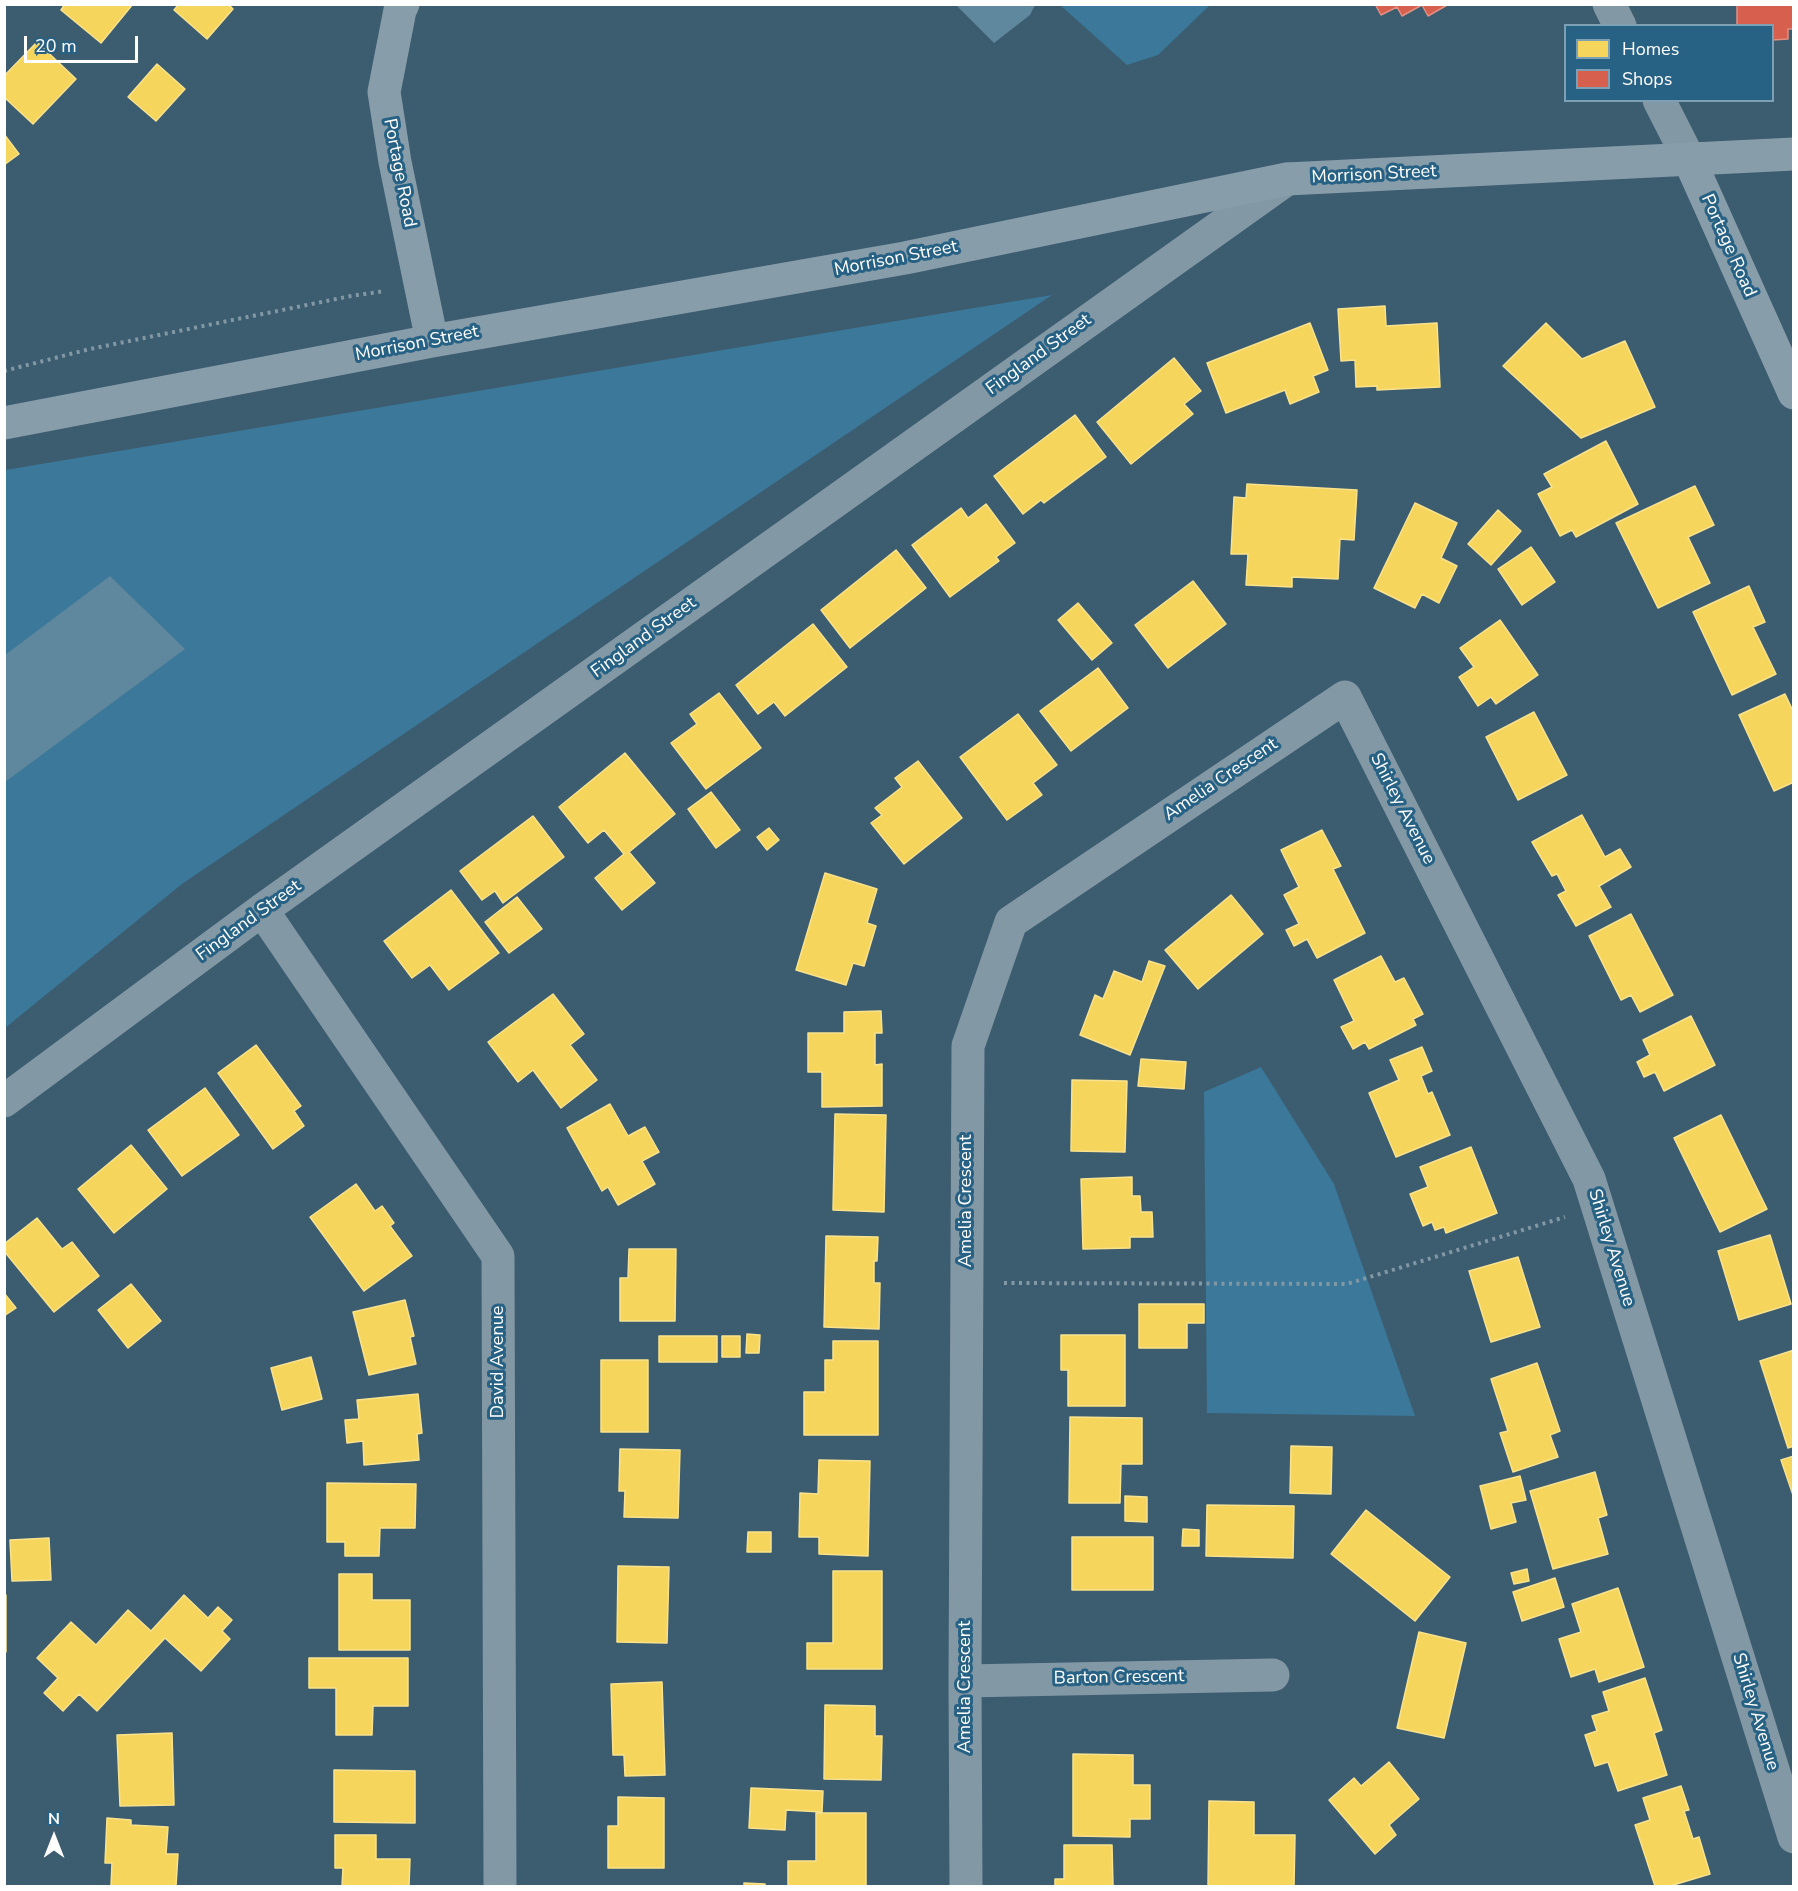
<!DOCTYPE html>
<html>
<head>
<meta charset="utf-8">
<style>
	body { margin:0 }
	#map { position:relative; width:1798px; height:1891px; overflow:hidden; background:#3c5c6f; font-family:"Nunito Sans",sans-serif }
	canvas { display:block }
	.frame { position:absolute; inset:0; border:6px solid #fff; pointer-events:none }
	.legend { position:absolute; left:1564px; top:24px; width:210px; height:78px; box-sizing:border-box; background:#276184; border:2px solid #7da0b5; margin:0; padding:8px 10px; list-style:none; font-size:18px; color:#fff }
	.legend li { display:flex; align-items:center; gap:12px; height:30px }
	.legend b { width:30px; border:2px solid #7da0b5 }
	.north { position:absolute; left:24px; top:1807px; width:60px; height:60px; -webkit-text-stroke:4px #276184; paint-order:stroke; rotate:0deg; font-size:16px; font-weight:700; line-height:24px; text-align:center; color:#fff }
	.north::after { content:''; display:block; margin:auto; width:21px; height:27px; background:#fff; clip-path:polygon(50% 0,100% 100%,50% 72%,0 100%) }
	.scale { position:absolute; left:24px; top:36px; width:114px; height:27px; box-sizing:border-box; border:3px solid #fff; border-top:0; padding-left:8px; font-size:18px; line-height:21px; white-space:nowrap; color:#fff; -webkit-text-stroke:4px #276184; paint-order:stroke }
</style>
</head>
<body>
<div id="map">
<canvas width="1798" height="1891"></canvas>
<div class="frame"></div>
<ul class="legend">
<li><b style="height:16px;background:#f6d55c"></b>Homes</li>
<li><b style="height:16px;background:#d6604d"></b>Shops</li>
</ul>
<div class="north">N</div>
<div class="scale">20 m</div>
</div>
<script>
const g = document.querySelector('canvas').getContext('2d');
g.lineJoin = 'round';
function paint(path, color) {
  g.fillStyle = color;
  g.fill(path, 'evenodd');
}
function trace(path, color, width, dash) {
  g.strokeStyle = color;
  g.lineWidth = width;
  g.lineCap = dash ? 'butt' : 'round';
  g.setLineDash(dash || []);
  g.stroke(path);
}
function write(font, color, halo, rows, align = 'center') {
  g.font = font + ' "Nunito Sans",sans-serif';
  g.lineWidth = 6;
  g.setLineDash([]);
  g.textBaseline = 'middle';
  g.strokeStyle = halo;
  g.fillStyle = color;
  for (const [text, x, y, turn = 0] of rows) {
    g.save();
    g.translate(x, y);
    g.rotate((+turn || 0) * Math.PI / 180);
    g.textAlign = isNaN(turn) ? turn : align;
    if (halo) g.strokeText(text, 0, 0);
    g.fillText(text, 0, 0);
    g.restore();
  }
}
paint(new Path2D(`
	M1060 5H1210L1158 55 1127 65Z
	M1052 295 182 884 5 1028V470Z
	M1261 1067 1334 1184 1415 1416 1207 1413 1204 1092Z`), '#3b7899');
paint(new Path2D(`
	M956 5H1035L1030 15 994 43Z
	M110 576 185 649 5 782V655Z`), '#5f879d');
const homes = new Path2D(`
	M65 4H133L101 43 61 10Z
	M179 4H228L233 9 207 39 174 10Z
	M37 42 76 79 33 124 4 97V76Z
	M157 64 185 89 156 121 128 97Z
	M4 134 19 154 4 165Z
	M1385 306 1386 326 1437 323 1440 387 1377 390V386L1356 387 1355 360 1341 361 1338 309Z
	M1310 323 1328 370 1313 376 1319 392 1290 404 1285 390 1226 413 1207 363Z
	M1546 323 1582 359 1625 341 1655 407 1581 438 1503 366Z
	M1174 358 1201 391 1184 404 1193 414 1131 464 1097 422Z
	M1075 415 1106 457 1044 503 1041 500 1023 514 994 476Z
	M1606 441 1638 504 1576 537 1572 530 1560 536 1538 494 1552 487 1544 474Z
	M1247 484 1357 490 1354 540 1340 539 1338 579 1292 577V587L1246 585 1248 554H1231L1234 497 1246 498Z
	M1695 486 1714 525 1688 537 1710 583 1658 608 1616 523Z
	M1415 503 1457 523 1441 558 1457 566 1439 603 1422 594 1415 608 1374 588Z
	M986 504 1015 543 996 557 999 561 950 597 912 545 961 508 968 518Z
	M1498 510 1521 531 1491 565 1468 544Z
	M1531 547 1555 582 1522 605 1498 569Z
	M896 550 926 588 850 648 821 610Z
	M1193 581 1226 624 1168 668 1135 625Z
	M1749 586 1765 622 1753 627 1776 674 1732 695 1693 612Z
	M1078 603 1112 643 1092 660 1058 620Z
	M1500 620 1538 675 1496 704 1491 697 1478 706 1459 677 1474 667 1460 648Z
	M813 624 847 667 785 716 774 702 758 714 736 685Z
	M1098 668 1128 708 1071 751 1040 711Z
	M719 693 761 748 706 789 671 743 697 724 690 714Z
	M1785 694 1794 713V782L1774 791 1739 715Z
	M1534 712 1567 775 1518 800 1486 737Z
	M1018 714 1057 765 1033 783 1042 795 1007 820 960 757Z
	M625 753 675 814 629 852 655 883 622 910 595 878 624 854 604 830 588 843 559 807Z
	M918 761 962 818 904 864 871 823 882 815 875 808 902 787 895 778Z
	M711 792 740 830 716 848 688 809Z
	M1582 815 1605 857 1620 849 1631 867 1599 886 1611 907 1576 926 1558 895 1566 891 1557 874 1552 876 1532 842Z
	M533 816 564 857 503 903 495 891 482 900 460 871Z
	M769 828 779 840 767 850 757 837Z
	M1322 830 1341 866 1333 869 1365 933 1317 958 1307 939 1294 946 1286 930 1299 924 1284 895 1299 887 1281 850Z
	M825 873 877 889 867 923 876 926 864 966 853 963 846 985 796 970Z
	M451 890 499 953 449 990 430 965 412 978 384 941Z
	M1231 895 1263 934 1198 989 1165 950Z
	M517 897 542 929 509 953 485 922Z
	M1631 914 1673 995 1640 1012 1631 995 1621 1000 1589 936Z
	M1381 956 1395 982 1404 978 1423 1014 1413 1019 1416 1025 1369 1049 1365 1042 1353 1049 1341 1027 1354 1021 1334 980Z
	M1149 961 1165 966 1130 1055 1080 1035 1095 995 1103 999 1114 971 1142 982Z
	M553 994 584 1034 570 1045 597 1080 561 1108 533 1070 518 1082 488 1042Z
	M881 1011 882 1033H875V1065L882 1064V1106L822 1107V1072H808V1033H844V1012Z
	M1691 1016 1715 1065 1664 1091 1655 1072 1644 1077 1637 1062 1650 1055 1643 1040Z
	M256 1045 301 1106 294 1111 304 1126 273 1149 218 1073Z
	M1422 1047 1432 1071 1421 1076 1428 1094 1432 1092 1450 1135 1396 1157 1369 1093 1399 1080 1390 1060Z
	M1141 1059 1186 1062 1184 1089 1138 1086Z
	M1072 1080 1127 1081 1125 1152 1071 1151Z
	M205 1088 239 1135 182 1176 148 1130Z
	M610 1104 628 1136 645 1127 659 1152 642 1161 655 1184 618 1205 608 1187 602 1191 567 1128Z
	M835 1114 886 1115 884 1212 833 1210Z
	M1721 1115 1767 1209 1720 1232 1674 1138Z
	M131 1145 167 1189 114 1233 78 1189Z
	M1471 1147 1497 1213 1446 1233 1444 1227 1435 1230 1432 1222 1423 1226 1410 1194 1428 1187 1420 1167Z
	M1132 1177V1196H1140L1141 1212H1152L1153 1237H1130V1248L1083 1249 1081 1179Z
	M356 1184 375 1211 382 1206 394 1223 390 1226 412 1256 364 1291 310 1217Z
	M37 1218 62 1249 72 1242 99 1276 54 1312 4 1251V1244Z
	M1770 1235 1791 1304 1739 1320 1718 1251Z
	M826 1236 878 1237 877 1261H874V1283H880L879 1329 824 1327Z
	M629 1249H676L675 1321H620V1278H628Z
	M1518 1257 1540 1327 1491 1342 1469 1271Z
	M131 1284 161 1321 128 1348 98 1310Z
	M4 1293 16 1308 4 1316Z
	M405 1300 414 1336 410 1337 416 1364 369 1375 353 1312Z
	M1139 1304H1204V1323H1187V1348H1139Z
	M747 1334 760 1335 759 1353H746Z
	M1061 1335H1125V1406H1068V1370H1061Z
	M659 1336H717V1362H659Z
	M722 1336H740V1357H722Z
	M833 1341H878V1435H804V1392H825V1360H833Z
	M1794 1350V1446L1788 1448 1760 1361Z
	M311 1357 322 1399 282 1410 271 1368Z
	M601 1360H648V1432H601Z
	M1537 1363 1560 1431 1550 1435 1558 1457 1513 1472 1500 1433 1508 1431 1491 1379Z
	M418 1394 422 1433 417 1434 419 1460 364 1465 363 1441 347 1443 345 1420 359 1419 357 1400Z
	M1070 1417 1142 1418V1464H1121L1120 1503H1069Z
	M1291 1446 1332 1447 1331 1494 1290 1493Z
	M620 1449 680 1450 678 1518 624 1517 625 1491H619Z
	M1794 1456V1498L1781 1460Z
	M819 1460 870 1461 868 1556 819 1554V1537H799L800 1493 818 1494Z
	M1595 1472 1607 1515 1598 1518 1608 1554 1553 1569 1530 1491Z
	M1520 1476 1526 1500 1511 1503 1516 1522 1491 1529 1480 1486Z
	M327 1483 416 1484 415 1528H380L379 1556H345V1542H327Z
	M1125 1496 1147 1497V1522L1125 1521Z
	M1207 1505 1294 1506 1293 1558 1206 1556Z
	M1366 1510 1450 1577 1415 1621 1331 1554Z
	M1183 1529 1199 1530V1546H1182Z
	M748 1532H771V1552H747Z
	M1072 1537H1153V1590H1072Z
	M49 1538 51 1580 12 1581 10 1540Z
	M618 1566 669 1567 667 1643 617 1642Z
	M1527 1569 1529 1581 1514 1584 1511 1573Z
	M833 1571H882V1669H807V1643H833Z
	M339 1574H372V1600H410V1650H339Z
	M1555 1578 1564 1607 1522 1621 1513 1592Z
	M1618 1588 1644 1667 1599 1682 1595 1669 1571 1677 1559 1639 1581 1632 1572 1604Z
	M4 1595H6V1652H4Z
	M184 1595 208 1618 218 1607 232 1620 222 1631 230 1639 201 1671 165 1638 97 1711 79 1694 63 1711 44 1693 58 1678 37 1658 71 1622 96 1645 128 1610 151 1631Z
	M1419 1632 1466 1643 1444 1738 1397 1728Z
	M309 1658H408V1706H373L372 1735H336V1688H309Z
	M1645 1678 1662 1730 1654 1733 1667 1775 1618 1791 1608 1762 1595 1766 1585 1735 1597 1731 1592 1716 1609 1711 1603 1692Z
	M662 1682 665 1775 625 1776 624 1755H613L611 1684Z
	M825 1705 875 1706V1736H882L881 1780 824 1779Z
	M172 1733 174 1805 120 1806 117 1735Z
	M1073 1754 1133 1755V1785H1150V1819H1130V1837L1073 1836Z
	M1389 1762 1419 1799 1389 1825 1396 1835 1375 1854 1329 1800 1354 1778 1361 1786Z
	M334 1770 415 1771V1823L334 1822Z
	M1681 1786 1689 1810 1684 1811 1693 1839 1699 1837 1710 1874 1670 1886H1655L1635 1825 1650 1820 1643 1798Z
	M751 1788 823 1791 822 1812 786 1810 785 1830 749 1828Z
	M618 1797 664 1798V1868H608V1826H618Z
	M1209 1801 1254 1802V1835H1295L1294 1886H1208Z
	M816 1813H866V1886H788V1861H816Z
	M107 1818 131 1820V1825L168 1827 166 1854H178L176 1886H111L112 1863H105Z
	M335 1835H376V1859H410L409 1886H342L343 1868H335Z
	M1064 1845H1112L1113 1886H1055V1879H1064Z
	M744 1883 765 1884V1886H744Z`);
paint(homes, '#f6d55c');
trace(homes, '#f9e28d', 1.5);
const shops = new Path2D(`
	M1375 4H1449L1428 16 1422 5 1402 16 1397 7 1381 15Z
	M1737 4H1794V29H1788V39L1772 40V26H1737Z`);
paint(shops, '#d6604d');
trace(shops, '#e29082', 1.5);
trace(new Path2D(`
	M4 371 90 349 351 296 385 291
	M1004 1283 1347 1284 1565 1217`), '#8298a5', 4, [3, 4.5]);
trace(new Path2D(`
	M1609 4 1620 26
	M1659 100 1689 159
	M262 910 498 1256 500 1886
	M4 1101 262 910 1287 179
	M965 1681 1273 1675
	M966 1886 965 1681 968 1046 1011 922 1345 697 1589 1179 1794 1837`), '#8298a5', 33);
trace(new Path2D(`
	M403 4 400 10 384 92 395 162 432 341
	M1689 159 1794 393
	M4 423 432 341 905 258 1287 179 1794 154`), '#889daa', 33);
write('18px', '#fff', '#276184', [
	["Portage Road",399,173,79],
	["Morrison Street",1374,175,-3],
	["Portage Road",1728,246,66],
	["Morrison Street",896,259,-11],
	["Morrison Street",417,344,-11],
	["Fingland Street",1039,355,-36],
	["Fingland Street",644,638,-36],
	["Amelia Crescent",1221,780,-34],
	["Shirley Avenue",1402,809,63],
	["Fingland Street",249,921,-36],
	["Amelia Crescent",967,1201,-90],
	["Shirley Avenue",1611,1248,73],
	["David Avenue",499,1362,-90],
	["Barton Crescent",1119,1678,-1],
	["Amelia Crescent",966,1687,-90],
	["Shirley Avenue",1755,1712,73]
]);
</script>
</body>
</html>
